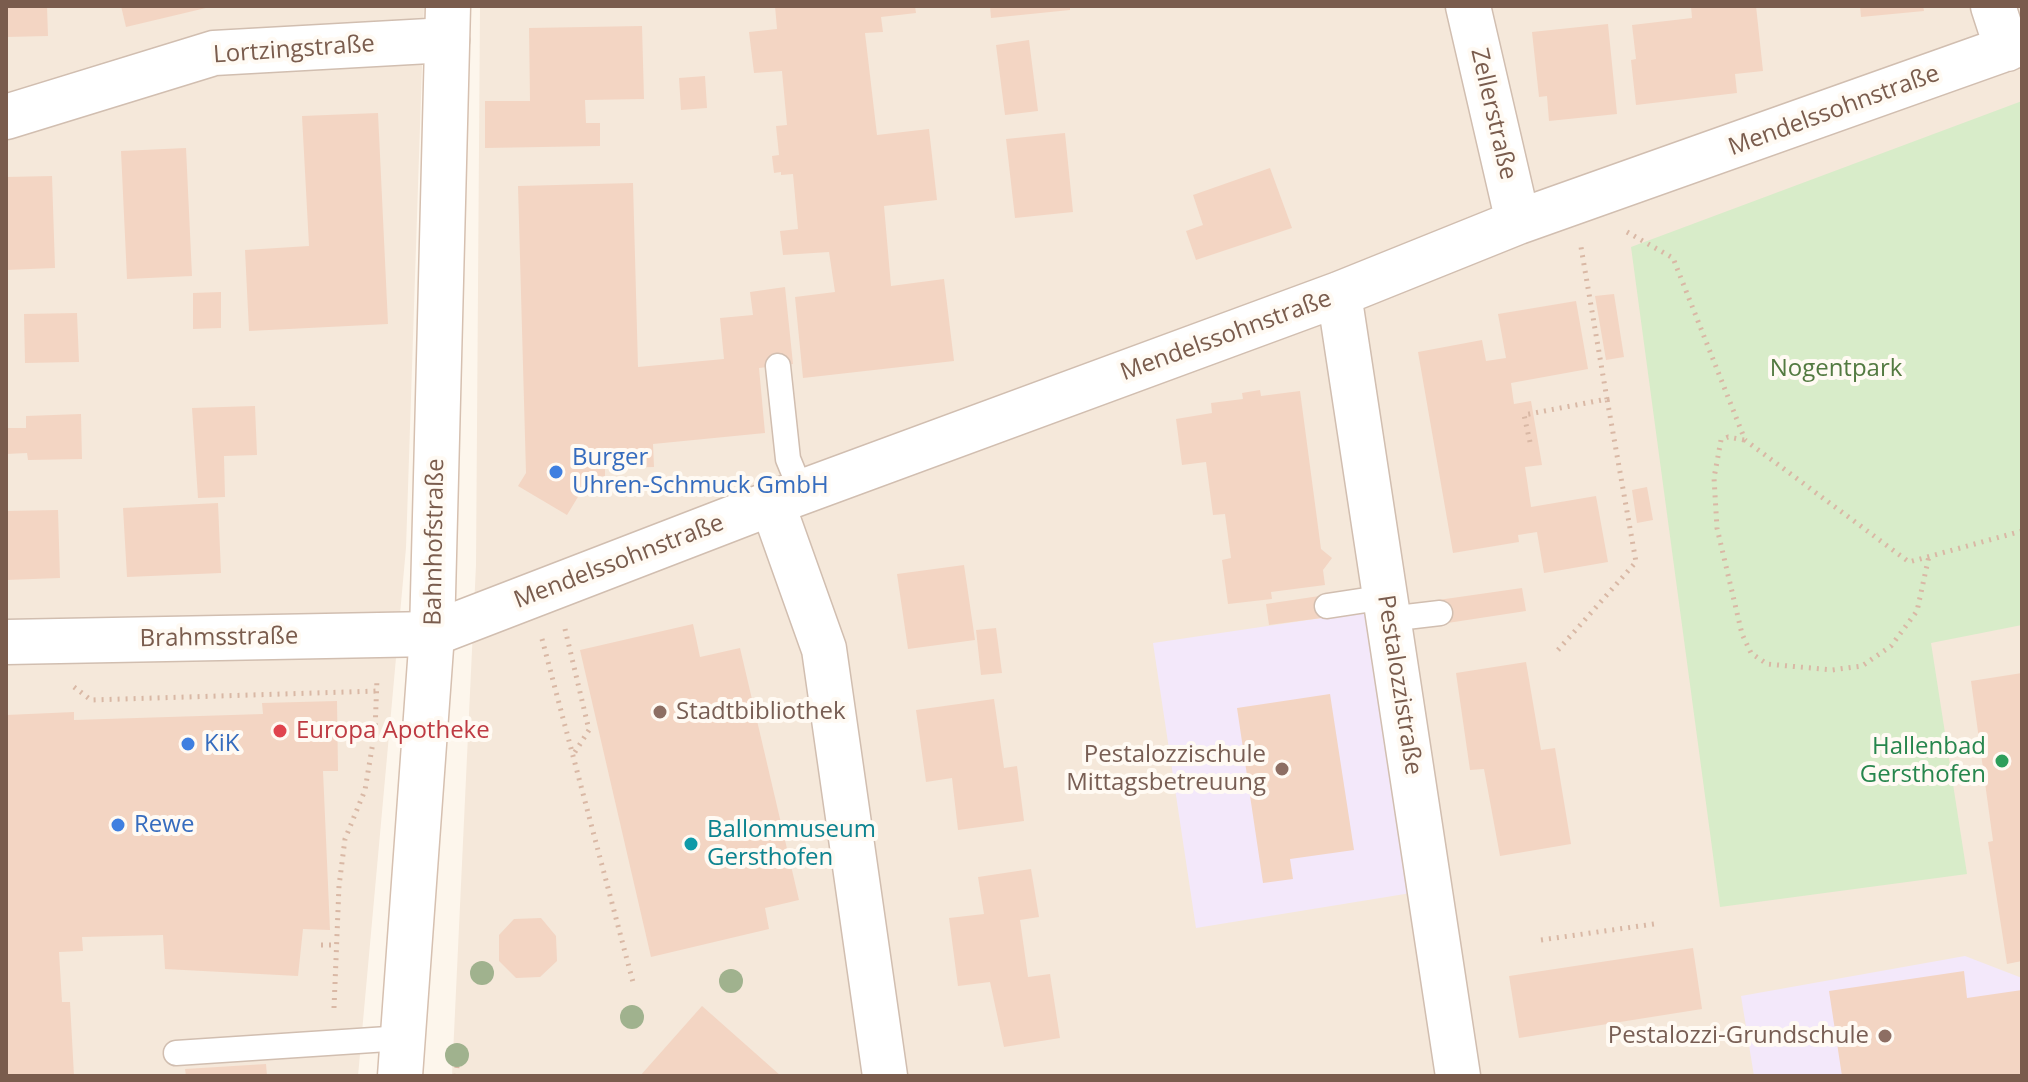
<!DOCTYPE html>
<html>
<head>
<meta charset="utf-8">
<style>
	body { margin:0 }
	#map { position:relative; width:2028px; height:1082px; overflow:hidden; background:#fdf6ec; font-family:"Open Sans",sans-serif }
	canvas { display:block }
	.frame { position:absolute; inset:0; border:8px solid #7a5c4d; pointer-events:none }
</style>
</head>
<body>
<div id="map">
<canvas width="2028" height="1082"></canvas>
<div class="frame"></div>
</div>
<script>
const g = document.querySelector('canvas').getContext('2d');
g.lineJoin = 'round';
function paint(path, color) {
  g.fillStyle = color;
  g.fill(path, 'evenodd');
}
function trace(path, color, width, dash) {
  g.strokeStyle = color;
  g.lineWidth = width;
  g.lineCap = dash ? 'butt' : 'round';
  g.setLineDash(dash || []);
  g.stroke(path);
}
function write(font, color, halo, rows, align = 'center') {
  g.font = font + ' "Open Sans",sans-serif';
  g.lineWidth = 8;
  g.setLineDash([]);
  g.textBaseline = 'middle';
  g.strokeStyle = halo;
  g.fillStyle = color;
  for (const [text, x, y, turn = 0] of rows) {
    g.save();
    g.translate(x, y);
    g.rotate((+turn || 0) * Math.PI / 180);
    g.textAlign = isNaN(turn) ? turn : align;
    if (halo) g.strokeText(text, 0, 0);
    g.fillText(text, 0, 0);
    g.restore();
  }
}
paint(new Path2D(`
	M6 6H424L406 548 358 1076H6Z
	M480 6H2022V1076H452L476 565Z`), '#f5e8da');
paint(new Path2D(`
	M1369 611 1411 893 1196 928 1153 643Z
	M1965 956 2022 978V1076H1754L1741 996Z`), '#f3e8fa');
paint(new Path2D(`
	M2022 101V625L1931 643 1967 874 1720 907 1631 247Z`), '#d8ecc9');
paint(new Path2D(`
	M6 6H47L48 36 6 37Z
	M121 6H210V7L126 27Z
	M775 6H915L916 13 881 17 883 32 865 33 877 135 929 129 937 200 884 206 891 286 944 279 954 361 803 378 795 297 835 292 829 252 783 255 780 231 798 229 793 174 781 175V172L774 173 772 156 779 155 776 126 787 125 782 71 754 73 749 32 777 29Z
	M990 6H1070V10L991 18Z
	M1691 6H1756L1763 71 1735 74 1737 93 1636 105 1631 60 1636 59 1632 25 1692 18Z
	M1860 6H1923L1924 11 1861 17Z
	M1608 24 1617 114 1549 121 1547 96 1539 97 1532 32Z
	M642 26 644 99 585 100 586 123H600V146L485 148V101H530L529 28Z
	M1029 40 1038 111 1005 115 996 45Z
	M705 76 707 108 681 110 679 78Z
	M378 113 388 324 249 331 245 250 309 246 302 116Z
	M1065 133 1073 212 1015 218 1006 139Z
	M186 148 192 276 127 279 121 151Z
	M1270 168 1292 228 1196 260 1186 231 1203 225 1193 195Z
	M52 176 55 268 6 270V177Z
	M633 183 638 367 724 359 720 318 753 315 750 292 785 287 793 364 759 368 765 433 653 444 654 467 605 468V476L590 477 567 515 518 486 526 473 518 186Z
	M221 292V328L193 329V293Z
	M1614 294 1624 357 1606 360 1595 296Z
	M1576 301 1588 369 1511 383 1514 404 1531 401 1542 465 1525 467 1531 507 1596 496 1608 562 1544 573 1537 532 1518 535 1519 542 1453 553 1418 352 1482 340 1486 361 1506 358 1498 314Z
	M77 313 79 362 25 363 24 314Z
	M1260 390 1261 396 1300 391 1321 549 1332 558 1323 570 1325 585 1271 592 1272 599 1228 604 1222 560 1231 558 1225 514 1213 515 1206 462 1182 465 1176 419 1212 413 1211 403 1243 399 1242 393Z
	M255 406 257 455 224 456 225 497 198 498 192 408Z
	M81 414 82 459 28 460 27 453 6 454V428H26V416Z
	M1647 487 1653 520 1637 523 1632 490Z
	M218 503 221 573 127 577 123 508Z
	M58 510 60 578 6 580V511Z
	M964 565 975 640 908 649 897 574Z
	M1522 588 1526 611 1441 624 1438 600Z
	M1326 595 1329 617 1269 625 1266 604Z
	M693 624 700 657 740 648 799 900 765 908 769 929 651 957 580 650Z
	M996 628 1002 673 981 675 976 630Z
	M1526 662 1541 750 1555 748 1571 844 1500 856 1484 769 1470 770 1456 673Z
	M2022 673V961L2007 964 1988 842 1993 841 1971 681Z
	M1330 694 1354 850 1290 859 1293 879 1263 883 1237 708Z
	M994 699 1004 768 1017 766 1024 821 958 830 952 778 926 782 916 710Z
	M337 701 338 771H323L330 930 303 929 298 976 165 969 163 935 82 937 83 951 59 952 62 1002H70L74 1076H6V715L74 712V720L263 714 262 703Z
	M1031 869 1039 917 1020 920 1028 977 1050 974 1060 1038 1004 1047 990 982 958 986 949 918 984 914 978 877Z
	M541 918 556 936 557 961 540 977 516 978 499 961V935L514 919Z
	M1693 948 1702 1009 1519 1038 1509 976Z
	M1964 971 1967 998 2022 990V1076H1842L1829 991Z
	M702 1006 781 1076H640Z
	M266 1064 267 1076H186L185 1069Z`), '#f3d5c3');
const service = new Path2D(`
	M778 366 788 459 802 493
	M1327 606 1386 597
	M1389 619 1440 613
	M176 1053 403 1038`);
const minor = new Path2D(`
	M1468 6 1518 222
	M1993 6 2007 49
	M6 117 214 53 447 40
	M1339 294 1458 1076
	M772 503 824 649 885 1076
	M6 642 432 634 772 503 1339 294 1518 222 2022 43`);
const secondary = new Path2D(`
	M400 1076 432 634 448 6`);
trace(service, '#d1beb0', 27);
trace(minor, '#d1beb0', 47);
trace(secondary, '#d6c0b0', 47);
trace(new Path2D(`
	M1627 232 1673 258 1745 440 1909 562 2022 531
	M1744 440 1728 437 1721 440 1714 478 1717 528 1742 634 1751 653 1767 664 1832 670 1862 666 1891 646 1917 611 1929 556
	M1530 442 1524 415 1607 399 1581 247
	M565 629 589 730 573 755
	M542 639 634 986
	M1558 650 1636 562 1607 399
	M74 687 91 700 379 691
	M782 827 805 823
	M1541 940 1654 924
	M321 945H336
	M334 1008 339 886 345 839 365 790 375 730 377 679
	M456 1076 459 1047`), '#d9b8a5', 5, [2, 6]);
trace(service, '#fff', 24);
trace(minor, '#fff', 44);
trace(secondary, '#fff', 44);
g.fillStyle = '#a0b28e';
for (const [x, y] of [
	[482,973],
	[731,981],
	[632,1017],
	[457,1055]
]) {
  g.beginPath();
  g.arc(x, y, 12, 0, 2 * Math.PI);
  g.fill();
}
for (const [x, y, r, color] of [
	[556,472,8,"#3f7fe0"],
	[660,712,8,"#8d6e63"],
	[280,731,8,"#e0444e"],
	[188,744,8,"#3f7fe0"],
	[2002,761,8,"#2e9e5b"],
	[1282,769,8,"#8d6e63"],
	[118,825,8,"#3f7fe0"],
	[691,844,8,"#0f9aa8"],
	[1885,1036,8,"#8d6e63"]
]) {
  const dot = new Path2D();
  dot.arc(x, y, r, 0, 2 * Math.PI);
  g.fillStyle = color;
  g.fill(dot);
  trace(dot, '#fffaf3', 3);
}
write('24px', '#7a5c4d', '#fffaf3', [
	["Lortzingstraße",294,50,-4],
	["Mendelssohnstraße",1834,111,-20],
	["Zellerstraße",1493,114,77],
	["Mendelssohnstraße",1226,336,-20],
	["Bahnhofstraße",435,542,-89],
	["Mendelssohnstraße",619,562,-21],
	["Brahmsstraße",219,638,-1],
	["Pestalozzistraße",1399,685,81]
]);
write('24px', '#537a41', '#fffaf3', [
	["Nogentpark",1836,369]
]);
write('24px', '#366cbe', '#fffaf3', [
	["Burger",572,458],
	["Uhren-Schmuck GmbH",572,486],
	["KiK",204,744],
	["Rewe",134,825]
], 'left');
write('24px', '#785e54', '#fffaf3', [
	["Stadtbibliothek",676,712,"left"],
	["Pestalozzischule",1266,755],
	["Mittagsbetreuung",1266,783],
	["Pestalozzi-Grundschule",1869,1036]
], 'right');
write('24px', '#be3a42', '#fffaf3', [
	["Europa Apotheke",296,731]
], 'left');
write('24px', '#27864d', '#fffaf3', [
	["Hallenbad",1986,747],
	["Gersthofen",1986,775]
], 'right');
write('24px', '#0d838f', '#fffaf3', [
	["Ballonmuseum",707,830],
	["Gersthofen",707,858]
], 'left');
</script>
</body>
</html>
